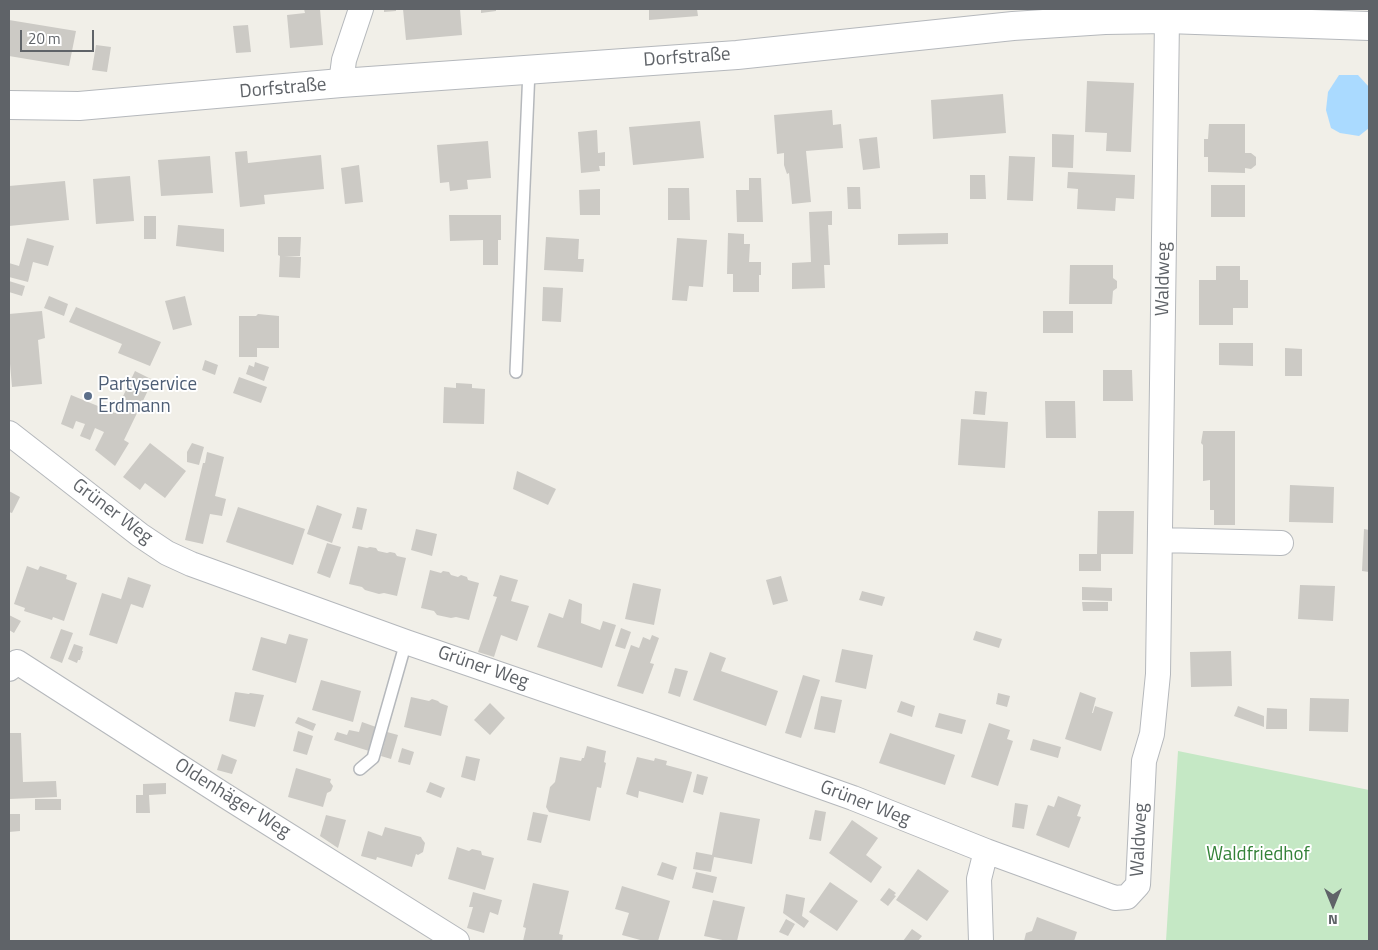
<!DOCTYPE html>
<html>
<head>
<meta charset="utf-8">
<style>
	body { margin:0 }
	#map { position:relative; width:1378px; height:950px; overflow:hidden; background:#f1efe8; font-family:"Titillium Web",sans-serif }
	canvas { display:block }
	.frame { position:absolute; inset:0; border:10px solid #5f6368; pointer-events:none }
	.north { position:absolute; left:1308px; top:880px; width:50px; height:50px; -webkit-text-stroke:4px #fff; paint-order:stroke; rotate:180deg; font-size:14px; font-weight:700; line-height:20px; text-align:center; color:#5f6368 }
	.north::after { content:''; display:block; margin:auto; width:18px; height:22px; background:#5f6368; clip-path:polygon(50% 0,100% 100%,50% 72%,0 100%) }
	.scale { position:absolute; left:20px; top:30px; width:74px; height:22px; box-sizing:border-box; border:2px solid #5f6368; border-top:0; padding-left:6px; font-size:15px; line-height:18px; white-space:nowrap; color:#5f6368; -webkit-text-stroke:4px #fff; paint-order:stroke }
</style>
</head>
<body>
<div id="map">
<canvas width="1378" height="950"></canvas>
<div class="frame"></div>
<div class="north">N</div>
<div class="scale">20 m</div>
</div>
<script>
const g = document.querySelector('canvas').getContext('2d');
g.lineJoin = 'round';
function paint(path, color) {
  g.fillStyle = color;
  g.fill(path, 'evenodd');
}
function trace(path, color, width, dash) {
  g.strokeStyle = color;
  g.lineWidth = width;
  g.lineCap = dash ? 'butt' : 'round';
  g.setLineDash(dash || []);
  g.stroke(path);
}
function write(font, color, halo, rows, align = 'center') {
  g.font = font + ' "Titillium Web",sans-serif';
  g.lineWidth = 4;
  g.setLineDash([]);
  g.textBaseline = 'middle';
  g.strokeStyle = halo;
  g.fillStyle = color;
  for (const [text, x, y, turn = 0] of rows) {
    g.save();
    g.translate(x, y);
    g.rotate((+turn || 0) * Math.PI / 180);
    g.textAlign = isNaN(turn) ? turn : align;
    if (halo) g.strokeText(text, 0, 0);
    g.fillText(text, 0, 0);
    g.restore();
  }
}
paint(new Path2D(`
	M1178 751 1369 790V941H1166Z`), '#c5e8c5');
paint(new Path2D(`
	M1339 75H1358L1369 87V128L1359 136 1340 133 1331 128 1326 110 1328 92Z`), '#aadaff');
paint(new Path2D(`
	M304 9H320L323 45 290 48 287 15 305 13Z
	M384 9H396V11L384 12Z
	M403 9H460L462 35 406 40Z
	M481 9H496V11L481 13Z
	M649 9H697L698 16 649 20Z
	M9 20 76 31 69 66 9 56Z
	M248 25 251 52 236 53 233 26Z
	M96 45 111 47 107 72 92 70Z
	M1087 81 1134 83 1131 152 1106 151 1107 133 1085 132Z
	M1003 94 1006 133 933 139 931 100Z
	M832 110 833 125 841 124 843 148 806 151 811 202 792 204 789 173 787 174 784 165V153L777 154 774 115Z
	M700 121 704 158 633 165 629 127Z
	M1209 124H1245V153H1251L1256 157V165L1251 169 1245 168V173L1208 172V157H1204V139H1208Z
	M597 130 598 153 605 152V166H599L600 171 581 173 578 132Z
	M1052 134 1074 135 1073 168 1052 167Z
	M877 137 880 168 863 170 859 139Z
	M488 141 491 178 467 180 468 189 450 191 449 182 440 183 437 145Z
	M247 151 248 163 321 155 324 189 264 195 265 204 240 207 235 152Z
	M210 156 213 193 161 196 158 160Z
	M1009 156 1035 157 1033 201 1007 200Z
	M359 165 363 202 345 204 341 168Z
	M1068 172 1135 175 1134 199 1116 198 1115 211 1077 209 1078 189 1067 188Z
	M970 175H985L986 199H970Z
	M130 176 134 221 96 224 93 179Z
	M749 178H761L763 222H737L736 190H749Z
	M65 181 69 220 9 226V186Z
	M1211 185H1245V217H1211Z
	M847 187H860L861 209H848Z
	M668 188H689L690 220H668Z
	M600 189V215H580L579 190Z
	M832 211V225H828L830 265H824L825 288 792 289V263L811 262 809 212Z
	M449 215H501V240H498V265H483V240L450 241Z
	M144 216H156V239H144Z
	M178 225 224 229V252L176 246Z
	M728 233 744 234V244H750L749 262H761V275H759V292H733V274H727Z
	M948 233V244L898 245V234Z
	M278 237H301L300 256H284L301 257 300 278 279 277 280 256 278 255Z
	M546 237 579 239 578 259H584L583 272 544 270Z
	M27 238 54 246 48 266 33 262 28 282 9 277V263L19 266Z
	M677 238 707 240 703 287 689 286 687 301 672 300Z
	M1070 265H1113V278L1117 281V288L1113 291 1112 304H1069Z
	M1216 266H1240V280H1248V308H1233V325H1199V280H1216Z
	M9 281 25 286 22 296 9 292Z
	M543 287 563 288 561 322 542 321Z
	M49 296 68 304 64 316 44 308Z
	M185 296 192 325 173 330 165 301Z
	M76 307 161 342 150 366 118 353 122 344 69 322Z
	M42 311 45 338 38 340 42 384 12 387 9 352V314Z
	M1043 311H1073V333H1043Z
	M258 314 279 316V348H257V357H239V316H256Z
	M1219 343H1253V366L1219 365Z
	M1285 348 1302 349V376H1285Z
	M205 360 218 365 215 375 202 370Z
	M255 362 269 367 264 381 246 374 249 365 254 367Z
	M1103 370H1132L1133 401H1103Z
	M135 371 153 380 124 440 129 443 115 466 95 450 104 432 95 428 90 440 80 436 85 424 76 421 73 429 61 424 71 395 115 413Z
	M239 377 267 387 261 403 233 393Z
	M456 383 472 384V388L485 389 484 424 443 423 444 387 456 388Z
	M975 391 987 392 985 415 973 414Z
	M1045 401H1075L1076 438H1046Z
	M961 419 1008 422 1005 468 958 465Z
	M1203 431H1235V525H1214V510H1210V480L1203 481V445L1201 443Z
	M150 443 186 471 165 498 145 483 140 490 123 477Z
	M192 443 204 447 199 465 187 462V452Z
	M207 452 224 457 215 496 226 499 222 516 210 514 203 544 185 540 203 463H205Z
	M517 471 556 489 548 505 513 489Z
	M1290 485 1334 487 1333 523 1289 522Z
	M9 491 20 497 12 513 9 512Z
	M317 505 342 514 332 543 307 534Z
	M238 507 305 529 293 565 226 542Z
	M357 507 367 509 362 530 352 528Z
	M1098 511H1134L1133 554H1101V571H1079V554H1097Z
	M416 529 437 534 432 556 411 550Z
	M1364 529 1369 530V572L1362 571Z
	M327 543 341 547 330 578 317 573Z
	M358 546 367 548 370 547 376 548 378 551 387 553 390 552 395 553 397 556 406 558 397 596 384 593 379 594 365 590 362 587 349 584Z
	M27 566 38 570 40 566 67 575 66 579 77 583 64 621 53 617 52 620 24 611 25 608 14 604Z
	M430 570 441 573 443 571 449 572 451 575 458 577 461 575 467 577 468 580 479 583 469 620 456 617 451 618 437 615 434 611 421 608Z
	M500 575 518 580 511 601 529 606 517 641 501 635 494 657 478 652 497 597 493 596Z
	M781 576 788 601 773 605 766 580Z
	M128 577 151 585 143 608 131 604 117 644 89 635 102 593 121 599Z
	M633 583 661 589 654 625 625 619Z
	M1300 585 1335 586 1333 621 1298 619Z
	M1082 587 1112 588V601L1082 600Z
	M862 591 885 597 882 606 859 600Z
	M569 599 582 604 581 623 600 630 603 621 616 625 602 668 537 647 549 613 563 618Z
	M1082 602H1108V611H1083Z
	M9 615 21 621 14 633 9 630Z
	M621 628 631 632 625 649 615 646Z
	M61 629 73 633 62 663 50 658Z
	M976 631 1002 639 999 648 973 640Z
	M289 634 308 639 296 683 252 670 261 637 286 644Z
	M652 635 659 638 650 663 654 664 643 694 617 686 631 645 639 648 643 637 650 640Z
	M74 644 83 647 82 651H83L80 660H78L77 663 68 659Z
	M842 649 873 655 866 689 835 682Z
	M1231 651 1232 686 1191 687 1190 652Z
	M710 652 726 658 721 671 778 691 766 726 693 700Z
	M675 668 688 671 680 697 668 693Z
	M803 675 820 680 801 738 785 733Z
	M321 680 361 691 353 722 312 710Z
	M235 692 249 694 250 693 264 695 255 727 229 721Z
	M1080 692 1096 698 1092 713H1093L1095 706 1113 712 1101 751 1065 739Z
	M998 693 1010 696 1007 707 996 704Z
	M821 696 842 700 835 733 814 729Z
	M411 697 429 701 432 699 438 701 440 703 448 706 441 736 404 727Z
	M1310 698 1349 699 1348 732 1309 731Z
	M901 701 915 706 912 717 897 712Z
	M490 703 505 718 490 735 474 720Z
	M1238 706 1264 716V727L1234 716Z
	M1267 708 1287 709V729H1266Z
	M939 713 966 720 962 734 935 727Z
	M298 717 316 724 313 731 295 723Z
	M362 722 376 727 369 751 334 740 337 732 347 735 349 730 359 732Z
	M989 723 1010 730 1007 739 1013 741 998 786 971 777Z
	M298 731 313 736 307 755 293 751Z
	M387 732 398 735 391 759 381 756Z
	M9 733H21L23 782 56 781 57 797 9 799Z
	M890 733 955 755 945 785 879 763Z
	M1033 739 1061 747 1058 758 1030 750Z
	M587 746 606 751 604 762 606 763 601 788 597 787 590 821 549 812 546 807 550 787 555 782 560 757 581 761 582 758H584Z
	M402 748 414 752 410 765 398 762Z
	M222 754 237 760 232 774 217 770Z
	M466 756 480 759 475 781 461 777Z
	M637 757 654 761 655 758 667 761 666 765 692 772 683 803 639 791 638 798 626 794Z
	M296 768 331 779 330 782 333 786 331 791 327 793 323 807 288 797Z
	M697 774 708 777 703 795 693 792Z
	M430 782 445 788 441 798 426 792Z
	M166 783V794L149 795 150 813H136V795H143V784Z
	M1058 796 1081 805 1077 816 1081 817 1069 848 1036 835 1048 805 1054 807Z
	M35 799H61V810H35Z
	M1015 803 1028 805 1024 829 1012 827Z
	M815 810 826 812 821 841 809 839Z
	M533 812 548 815 541 843 527 840Z
	M720 812 760 819 752 864 714 857 711 872 693 869 696 852 712 855Z
	M9 814H20V831L9 832Z
	M326 815 346 820 338 848 320 836Z
	M852 820 878 838 866 855 882 867 871 883 829 853Z
	M385 827 421 837 422 839 425 843 423 852 418 855 416 854 412 867 377 857 376 860 361 856 368 831 382 836Z
	M457 847 469 851 472 849 481 851 482 855 494 858 485 890 448 879Z
	M662 862 677 867 673 880 657 875Z
	M918 869 949 891 927 921 896 900Z
	M696 872 717 877 713 893 692 888Z
	M830 882 858 901 837 931 809 912Z
	M533 883 569 891 559 934 563 935 562 941H523L526 928 523 927Z
	M622 886 670 901 658 941H644L622 935 629 913 615 909Z
	M889 888 896 893 894 895 896 896 888 906 880 900Z
	M473 892 502 900 498 915 490 912 484 933 467 928 473 907H469Z
	M786 894 805 898 802 916 809 921 804 928 783 913Z
	M713 900 745 907 737 941H727L704 936Z
	M1037 917 1077 932 1074 941H1024L1026 933 1032 931Z
	M786 919 795 924 788 936 779 932Z
	M912 929 922 936 918 941H903Z`), '#cccac5');
const service = new Path2D(`
	M516 372 529 70
	M360 769 373 758 406 642`);
const minor = new Path2D(`
	M341 83 344 60 361 9
	M9 433 140 535 167 553 191 564 406 642 653 727 853 798 986 851
	M1161 540 1281 543
	M9 669 17 662 224 795 457 941
	M981 941 979 879 986 851 1115 898 1127 897 1138 885 1144 761 1152 734 1158 674 1167 19`);
const tertiary = new Path2D(`
	M9 105 79 106 341 83 737 55 1013 26 1105 20 1167 19 1369 26`);
trace(service, '#b5b8bc', 14);
trace(minor, '#b5b8bc', 26);
trace(tertiary, '#b5b8bc', 30);
trace(service, '#fff', 11);
trace(minor, '#fff', 24);
trace(tertiary, '#fff', 28);
for (const [x, y, r, color] of [
	[88,396,5,"#5c6f8a"]
]) {
  const dot = new Path2D();
  dot.arc(x, y, r, 0, 2 * Math.PI);
  g.fillStyle = color;
  g.fill(dot);
  trace(dot, '#fff', 2);
}
write('19px', '#5f6368', '#fff', [
	["Dorfstraße",687,58,-4],
	["Dorfstraße",283,89,-5],
	["Waldweg",1164,279,-89],
	["Grüner Weg",112,512,37],
	["Grüner Weg",483,668,19],
	["Oldenhäger Weg",232,799,32],
	["Grüner Weg",865,804,21],
	["Waldweg",1140,840,-87]
]);
write('19px', '#4e5e75', '#fff', [
	["Partyservice",98,385],
	["Erdmann",98,407]
], 'left');
write('19px', '#348238', '#fff', [
	["Waldfriedhof",1258,855]
]);
</script>
</body>
</html>
